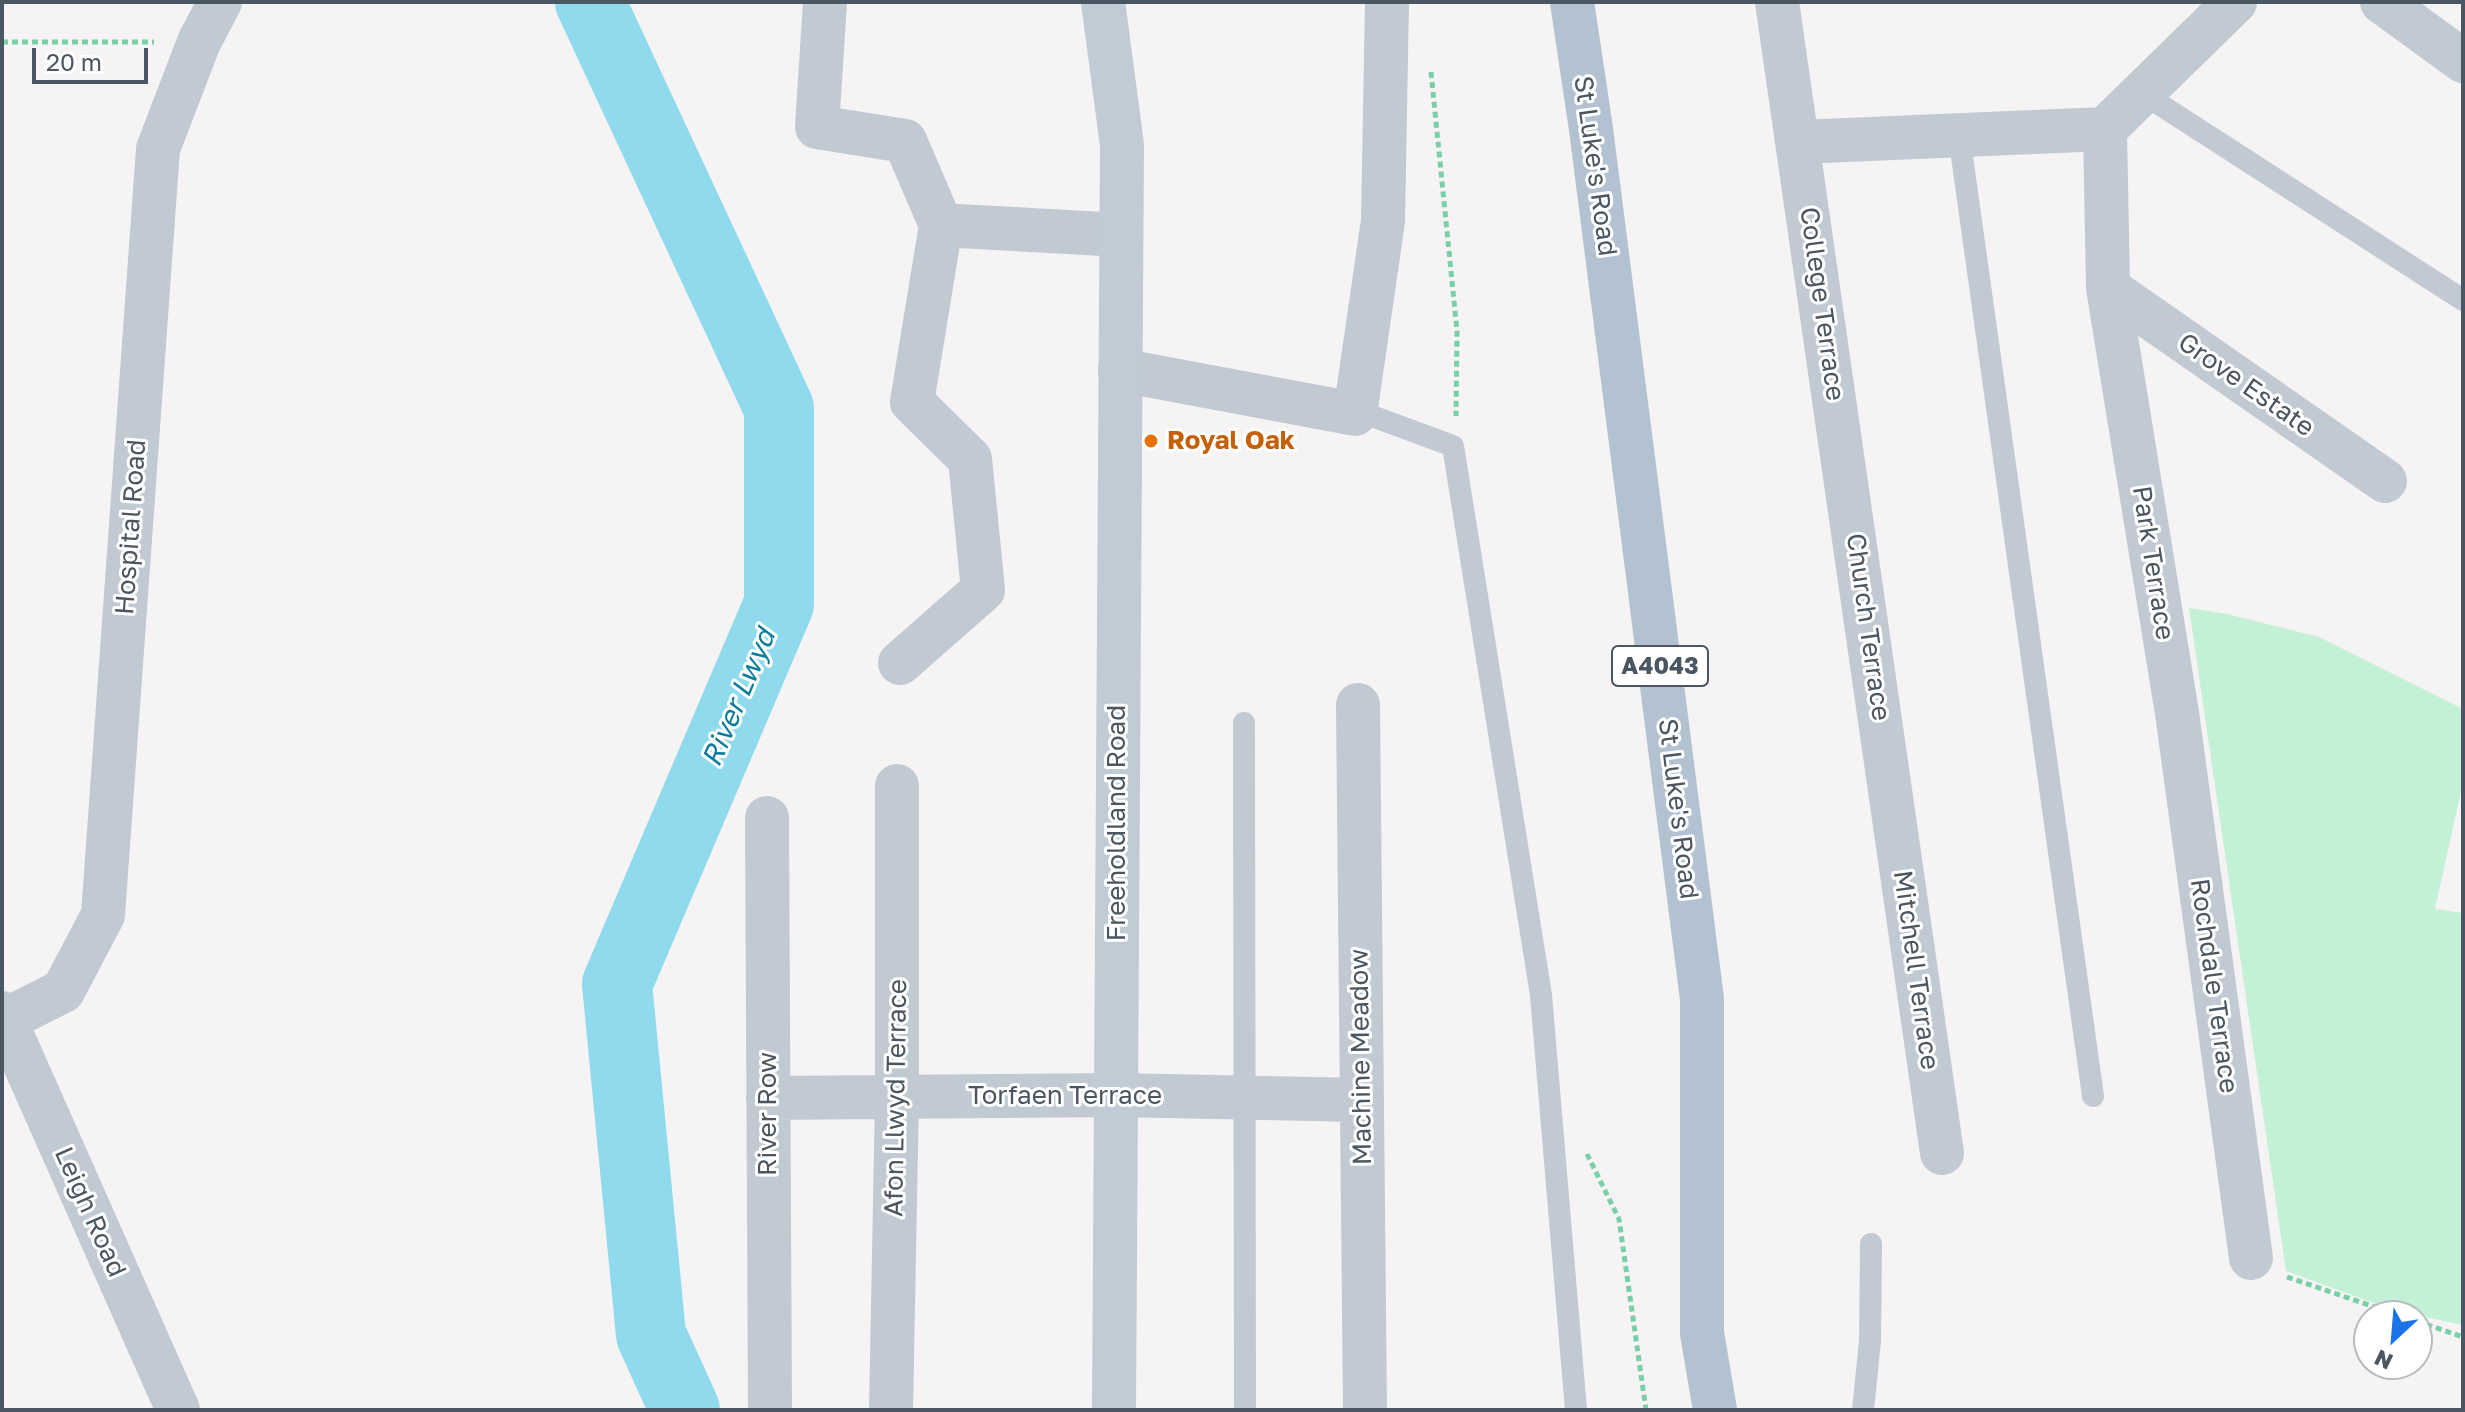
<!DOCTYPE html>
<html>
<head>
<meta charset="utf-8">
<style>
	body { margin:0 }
	#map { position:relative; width:2465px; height:1412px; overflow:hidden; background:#f5f3f3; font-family:"Golos Text",sans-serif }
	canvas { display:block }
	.frame { position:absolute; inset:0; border:4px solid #4a5661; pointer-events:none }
	.north { position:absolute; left:2353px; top:1300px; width:80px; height:80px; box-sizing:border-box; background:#fff; border:2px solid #b7bbc0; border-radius:50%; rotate:206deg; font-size:22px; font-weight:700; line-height:32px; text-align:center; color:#4a5661 }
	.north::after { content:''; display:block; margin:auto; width:28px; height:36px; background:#1a73e8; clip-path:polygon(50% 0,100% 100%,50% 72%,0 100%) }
	.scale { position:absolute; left:32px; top:48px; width:116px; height:36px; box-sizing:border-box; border:4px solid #4a5661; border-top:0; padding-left:10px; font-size:24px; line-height:28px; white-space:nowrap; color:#4a5661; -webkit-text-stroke:6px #fff; paint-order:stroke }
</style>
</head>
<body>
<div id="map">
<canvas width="2465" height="1412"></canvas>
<div class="frame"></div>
<div class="north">N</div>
<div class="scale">20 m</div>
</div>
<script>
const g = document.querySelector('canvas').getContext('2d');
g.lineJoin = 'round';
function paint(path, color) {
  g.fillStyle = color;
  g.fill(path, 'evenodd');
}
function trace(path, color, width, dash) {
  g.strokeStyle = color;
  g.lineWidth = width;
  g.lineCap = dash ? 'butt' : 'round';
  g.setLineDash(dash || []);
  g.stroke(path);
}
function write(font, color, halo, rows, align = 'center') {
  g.font = font + ' "Golos Text",sans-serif';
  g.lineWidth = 6;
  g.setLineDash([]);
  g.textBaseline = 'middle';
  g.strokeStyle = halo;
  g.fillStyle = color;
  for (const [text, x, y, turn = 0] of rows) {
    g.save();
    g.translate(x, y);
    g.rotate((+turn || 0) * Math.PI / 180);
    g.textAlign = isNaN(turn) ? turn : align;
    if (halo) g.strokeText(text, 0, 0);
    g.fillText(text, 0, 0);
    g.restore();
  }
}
paint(new Path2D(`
	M2189 608 2227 614 2319 637 2463 709V782L2435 909 2463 913V1325L2393 1310 2286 1271Z`), '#c3f1d5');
trace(new Path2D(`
	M590 2 779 408V604L617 984 651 1335 685 1410`), '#90daee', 70);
trace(new Path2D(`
	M2 42H154
	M1431 72 1457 331 1456 416
	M1587 1154 1619 1219 1646 1410
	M2287 1277 2401 1316
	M2417 1321 2463 1337`), '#7ad0a6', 5, [6, 4]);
trace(new Path2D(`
	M2142 93 2463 300
	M1959 135 2093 1096
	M1355 414 1361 412 1453 446 1541 995 1576 1410
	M1244 723 1245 1410
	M1863 1410 1870 1341 1871 1244`), '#c1cad2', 22);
trace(new Path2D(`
	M825 2 817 127 905 141 941 225
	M1777 2 1942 1153
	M2382 2 2463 61
	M2105 129 2108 288 2177 713 2251 1258
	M2105 129 2235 2
	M1799 142 2105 129
	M2108 288 2385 481
	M1120 370 1355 414 1383 221 1387 2
	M900 663 983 590 970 459 912 402 941 225 1121 235
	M1358 705 1365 1410
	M767 818 770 1410
	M2 1013 178 1410
	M5 1020 63 991 103 915 158 149 199 42 220 2
	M768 1098 1116 1095 1362 1100
	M891 1410 897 1097V786`), '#c1cad2', 44);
trace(new Path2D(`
	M1103 2 1122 145 1114 1410`), '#c1cbd6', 44);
trace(new Path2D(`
	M1572 2 1591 129 1702 999V1333L1715 1410`), '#b3c2d1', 44);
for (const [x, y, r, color] of [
	[1151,441,8,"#e8710a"]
]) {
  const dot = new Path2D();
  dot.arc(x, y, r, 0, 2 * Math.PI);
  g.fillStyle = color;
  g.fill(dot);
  trace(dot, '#fff', 3);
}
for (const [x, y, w] of [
	[1660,666,96]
]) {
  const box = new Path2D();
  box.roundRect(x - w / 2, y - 20, w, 40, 6);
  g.fillStyle = '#fff';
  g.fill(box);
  trace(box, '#4a5661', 2);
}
write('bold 24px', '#4a5661', null, [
	["A4043",1660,666]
]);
write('26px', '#4a5661', '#fff', [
	["St Luke's Road",1595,166,82],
	["College Terrace",1822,304,82],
	["Grove Estate",2246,385,35],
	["Hospital Road",131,527,-86],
	["Park Terrace",2153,563,81],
	["Church Terrace",1868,627,82],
	["St Luke's Road",1678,809,83],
	["Freeholdland Road",1117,823,-90],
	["Mitchell Terrace",1916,970,82],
	["Rochdale Terrace",2214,986,82],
	["Machine Meadow",1361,1057,-91],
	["Torfaen Terrace",1065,1096],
	["Afon Llwyd Terrace",896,1098,-89],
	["River Row",768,1114,-90],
	["Leigh Road",90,1212,66]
]);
write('bold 26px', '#c56008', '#fff', [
	["Royal Oak",1167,441]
], 'left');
write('italic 28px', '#0c7c9b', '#fff', [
	["River Lwyd",739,698,-67]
]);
</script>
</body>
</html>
